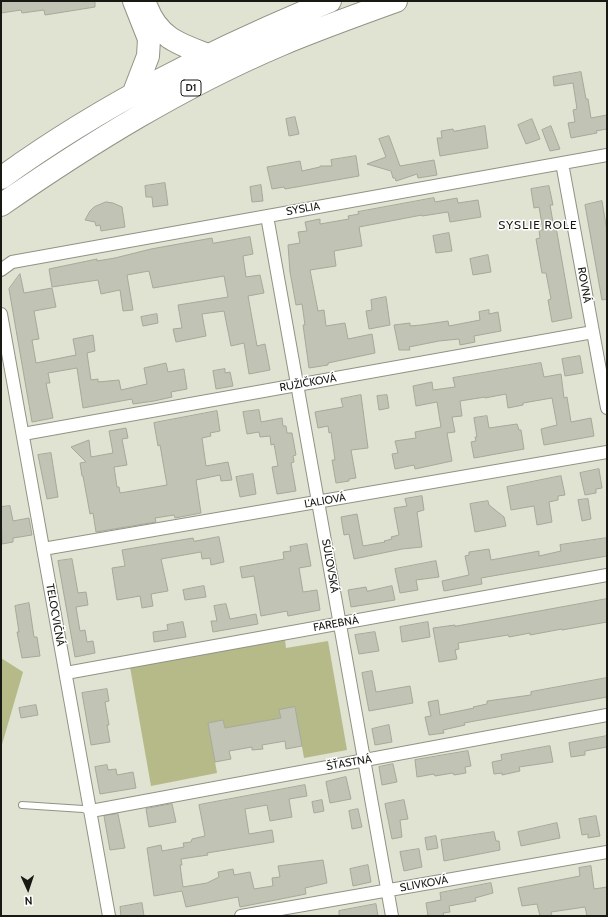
<!DOCTYPE html>
<html>
<head>
<meta charset="utf-8">
<style>
	body { margin:0 }
	#map { position:relative; width:608px; height:917px; overflow:hidden; background:#e0e2d2; font-family:Cabin,sans-serif }
	canvas { display:block }
	.frame { position:absolute; inset:0; border:2px solid #181913; pointer-events:none }
	.north { position:absolute; left:8px; top:869px; width:40px; height:40px; -webkit-text-stroke:3px #fff; paint-order:stroke; rotate:177deg; font-size:11px; font-weight:700; line-height:16px; text-align:center; color:#181913 }
	.north::after { content:''; display:block; margin:auto; width:14px; height:18px; background:#181913; clip-path:polygon(50% 0,100% 100%,50% 72%,0 100%) }
</style>
</head>
<body>
<div id="map">
<canvas width="608" height="917"></canvas>
<div class="frame"></div>
<div class="north">N</div>
</div>
<script>
const g = document.querySelector('canvas').getContext('2d');
g.lineJoin = 'round';
function paint(path, color) {
  g.fillStyle = color;
  g.fill(path, 'evenodd');
}
function trace(path, color, width, dash) {
  g.strokeStyle = color;
  g.lineWidth = width;
  g.lineCap = dash ? 'butt' : 'round';
  g.setLineDash(dash || []);
  g.stroke(path);
}
function write(font, color, halo, rows, align = 'center') {
  g.font = font + ' Cabin,sans-serif';
  g.lineWidth = 3;
  g.setLineDash([]);
  g.textBaseline = 'middle';
  g.strokeStyle = halo;
  g.fillStyle = color;
  for (const [text, x, y, turn = 0] of rows) {
    g.save();
    g.translate(x, y);
    g.rotate((+turn || 0) * Math.PI / 180);
    g.textAlign = isNaN(turn) ? turn : align;
    if (halo) g.strokeText(text, 0, 0);
    g.fillText(text, 0, 0);
    g.restore();
  }
}
paint(new Path2D(`
	M285 640 286 648 328 641 347 750 304 758 295 707 279 710 281 718 225 728 223 720 208 723 217 773 151 786 130 667Z
	M1 658 23 672 1 748Z`), '#b6ba88');
const building = new Path2D(`
	M1 1H95V7L45 15 44 10 22 13 21 10 1 13Z
	M581 72 586 99H588L591 118 607 115V129L596 131 597 133 571 138 568 123 575 122 573 110 577 109 573 83 554 86 553 77Z
	M295 117 299 134 289 136 286 119Z
	M532 119 540 139 526 144 518 125Z
	M485 126 488 148 440 156 437 138H442L441 131 453 129 454 131Z
	M551 126 560 149 550 151 542 130Z
	M389 136 400 166 434 160 437 175 418 178 417 174 396 181 395 178H393L391 171 367 164 386 157 379 139Z
	M356 156 359 176 285 189 284 187 272 189 267 167 300 161 302 171 320 167V166H332L331 160Z
	M165 183 168 205 153 207 152 197H146L145 186Z
	M261 185 263 201 252 202 250 187Z
	M549 186 553 205H550L554 228 556 227 572 318 552 322 548 300 551 299 546 273H542L536 239 540 238 539 230H543L539 207 534 208 531 189Z
	M434 198 435 202 457 198 458 203 478 200 481 217 450 222 448 212 422 216V215L359 227 362 246 334 251 336 266 310 270 318 311 324 310 326 326 345 323 348 339 372 334 375 353 328 363V365L309 368 303 325H305L302 304 296 305 290 272 288 245 300 243 298 232 307 231 305 222 320 219V224L349 219 348 216 359 214 358 212Z
	M602 201 607 231V299L602 300 585 205Z
	M106 202 113 203 122 207 125 227 101 231 100 225 96 226 95 222 85 220 90 211 94 207Z
	M449 233 452 251 436 253 433 236Z
	M250 237 253 254 243 256 246 277 260 275 264 293 248 296 257 346 265 344 270 370 249 374 244 343 231 346 224 311 202 314 206 336 176 342 173 329 182 328 178 305 228 297 224 276 153 288 149 271 127 275 133 310 123 311 120 290 101 294 98 280 52 287 49 269 97 259V261L115 258 151 249 212 238 213 243Z
	M488 255 491 272 473 275 470 259Z
	M20 274 24 293 52 288 56 307 34 311 39 339 32 340 36 363 76 355 73 339 93 335 95 351 87 353 91 380 98 379V382L119 380 121 390 147 384 144 368 166 363 168 372 184 369 187 389 171 392 172 397 154 401 133 404 132 399 83 408 77 368 48 373 50 383H46L53 418 32 422 9 289Z
	M386 297 390 325 369 329 366 311 372 310 371 300Z
	M489 310V314L498 312 501 331 474 336 475 342 460 345 459 339 439 341 409 347 410 350H399L394 325 410 323V326L421 325 448 321 449 326 480 320 479 312Z
	M157 314 158 323 143 326 141 317Z
	M580 356 583 373 565 376 562 359Z
	M541 363 544 377 561 374 564 398 567 397 571 422 591 418 594 436 544 445 541 429 557 425 552 398 523 403V405L508 408 506 394 485 398V397L460 401 462 416 452 417 455 432 447 433 452 461 415 469 414 465 395 469 392 454 398 453 395 441 416 438 415 432 441 427 437 402 416 406 413 386 432 382 433 390 455 387 453 378Z
	M225 369V373L230 372 233 386 216 389 213 371Z
	M361 395 368 448 351 450 356 478 349 479V481L336 483 332 460H335L331 432 329 433 328 426 318 428 315 412 343 407 341 399Z
	M387 395 389 408 379 410 377 396Z
	M259 410 261 422 282 418 283 426H286L287 433H292L296 455 293 456 294 462 291 463 296 491 277 494 272 467 278 466 274 444 271 445 270 436 260 437 259 432 247 434 243 412Z
	M217 411 220 431 210 433 211 436 202 438 206 466 228 462 232 480 221 481 220 475 196 480 201 513 175 518 174 515 155 518 156 522 96 532 93 513 90 514 83 476H82L80 463 86 462 71 447 89 440 91 457 113 453 109 431 126 428 128 438 122 439 127 465 114 467 117 487H119L120 493 167 485 160 445 158 446 154 423Z
	M487 416 489 428 517 424 519 430H521L524 449 474 458 471 442 476 441 475 437H477L474 418Z
	M51 453 58 497 47 499 38 455Z
	M599 469 602 488 596 489V493L585 495 580 473Z
	M253 474 256 494 240 497 236 477Z
	M561 476 565 495 558 496V500L549 502 552 522 537 525 534 506 511 510 507 487Z
	M422 496 424 510 417 512 422 547 402 549 354 559 349 534 344 535 341 517 357 514 363 546 385 542 384 541 392 539 391 537 399 535 394 508 407 506 405 499Z
	M588 499 591 519 582 521 578 500Z
	M488 501 489 505 504 517 506 526 475 532 470 504Z
	M10 506 13 521 29 518 32 535 13 538V542L2 544 1 507Z
	M219 537 224 562 211 565 210 558 202 559 201 552 161 559 168 591 151 594 153 606 142 608 140 596 117 600 112 568 125 566 122 550 193 538 194 541Z
	M607 538V556L481 578 482 584 444 591 442 581 469 575 465 556 469 555V552L489 549 491 560 539 551V556L561 551 560 545Z
	M307 544 311 566 299 568 303 592 317 590 320 610 288 616 287 611 261 616 254 576 242 578 240 567 284 559 283 552 291 551 290 547Z
	M72 559 78 593 86 592 88 605 76 607 80 631 85 630 87 642 93 641 95 653 75 657 58 561Z
	M436 561 439 577 416 580 418 590 400 593 395 569Z
	M204 586 206 597 185 600 183 590Z
	M392 586 395 600 351 607 348 590 366 587 367 591Z
	M607 599V622L562 630V629L530 635V633L509 637 508 635 458 643 459 649 455 650 457 659 439 662 433 628 455 625V626Z
	M29 603 34 637H37L40 656 22 658 17 632H19L15 606Z
	M226 604 230 619 256 614 258 624 213 632 211 621H217L214 606Z
	M183 622 186 637 154 642 153 632 168 630 167 625Z
	M428 622 430 637 402 642 400 627Z
	M375 632 379 651 359 654 355 635Z
	M372 671 376 692 410 686 413 703 369 711 362 673Z
	M607 678V697L464 723 465 725 443 730 444 733 429 735 425 717 431 716 428 702 438 700 440 715 474 708 473 707 487 704V701L531 695V692Z
	M107 689 109 701 105 702 109 725H107L110 742 91 745 82 693Z
	M36 705 38 715 21 718 19 708Z
	M295 707 302 746 286 749 285 741 262 745 263 749 252 750V747L229 751 231 759 215 762 208 723 223 720 225 728 281 718 279 710Z
	M389 725 392 742 375 745 372 729Z
	M607 736V747L585 751V755L571 757 569 743Z
	M550 746 553 762 519 767 520 771 502 775V773L494 774 492 762 502 760 501 755Z
	M468 751 471 766 465 767 466 773 454 775 453 773 435 776 434 774 417 777 415 760Z
	M393 764 397 782 382 785 379 767Z
	M107 765 108 770 116 769 117 775 133 772 136 788 100 794 95 767Z
	M346 777 351 799 330 803 326 782Z
	M305 785 307 796 289 799 292 817 270 821 267 805 245 809 249 834 272 830 274 842 207 853 208 855 181 859 182 865H180L183 887 207 883 219 877 218 872 233 869 234 875 250 872 254 889 273 886 272 878 280 877 278 866 323 860 327 883 305 888 306 894 240 907 238 897 186 907 182 891 154 896 147 848 161 845 162 851 184 847 183 843 191 842 192 839 205 836 199 805Z
	M322 800 324 811 314 813 312 802Z
	M404 800 408 819 400 820 402 837 392 839 385 804Z
	M172 804 176 822 149 827 146 809Z
	M358 809 362 827 352 829 349 811Z
	M118 814 125 848 110 850 104 816Z
	M596 816 600 836 588 838V834L582 835 579 819Z
	M557 823 560 838 521 846 518 832Z
	M494 832 496 841H499L500 850 444 861 441 840Z
	M436 836 438 848 427 850 425 838Z
	M419 849 422 867 404 871 400 852Z
	M368 865 371 882 353 886 350 869Z
	M591 866 594 889 607 887V916H587L585 907 551 912 552 916H540L537 904 522 906 518 888 580 876 579 868Z
	M491 883 493 893 475 898 476 901 449 906 450 912 443 913 444 916H428L426 903 441 900 440 893Z
	M142 903 144 916H121L120 907Z
	M376 904 378 916H339V911Z`);
paint(building, '#c1c3b4');
trace(building, '#a6a899', 1);
const lane = new Path2D(`
	M22 805 83 809 90 811`);
const street = new Path2D(`
	M562 163 607 408
	M267 216 392 916
	M1 270 12 262 607 155
	M1 314 109 916
	M23 434 593 332
	M43 549 607 452
	M66 673 607 575
	M91 811 607 715
	M241 916 607 852`);
const highway = new Path2D(`
	M147 8C159 38 179 44 208 55
	M133 95 148 56 149 39 134 1
	M1 178C103 104 214 49 330 1
	M1 205C89 144 181 87 280 45 318 29 357 15 396 1`);
trace(lane, '#919384', 8);
trace(street, '#919384', 14);
trace(highway, '#919384', 24);
trace(lane, '#fff', 6);
trace(street, '#fff', 12);
trace(highway, '#fff', 22);
for (const [x, y, w] of [
	[191,88,20]
]) {
  const box = new Path2D();
  box.roundRect(x - w / 2, y - 8, w, 16, 3);
  g.fillStyle = '#fff';
  g.fill(box);
  trace(box, '#181913', 1);
}
write('bold 10px', '#181913', null, [
	["D1",191,88]
]);
write('11px', '#181913', '#fff', [
	["SYSLIA",303,209,-10],
	["ROVNÁ",584,285,80],
	["RUŽIČKOVÁ",308,383,-10],
	["ĽALIOVÁ",325,501,-10],
	["SÚĽOVSKÁ",330,566,80],
	["TELOCVIČNÁ",55,615,80],
	["FAREBNÁ",336,624,-10],
	["ŠŤASTNÁ",349,763,-10],
	["SLIVKOVÁ",424,884,-10]
]);
g.letterSpacing = '1px';
write('12px', '#181913', '#fff', [
	["SYSLIE ROLE",538,225]
]);
g.letterSpacing = '0px';
</script>
</body>
</html>
